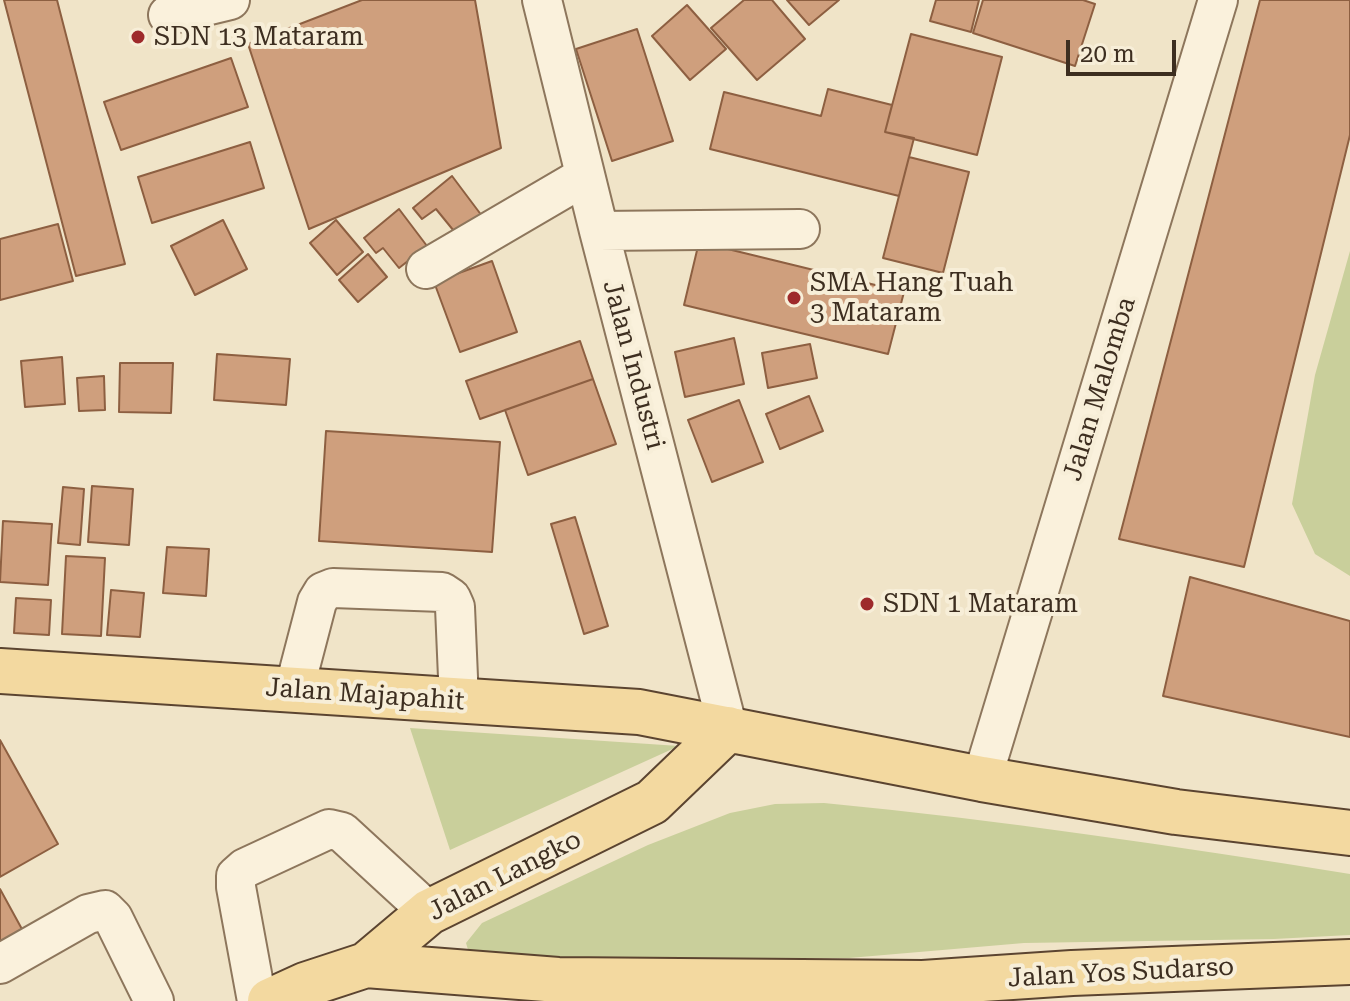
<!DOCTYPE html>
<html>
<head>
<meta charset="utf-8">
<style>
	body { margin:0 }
	#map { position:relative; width:1350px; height:1001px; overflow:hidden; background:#f0e4c8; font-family:"Roboto Serif",serif }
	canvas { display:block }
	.scale { position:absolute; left:1066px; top:40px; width:110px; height:36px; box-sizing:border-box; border:4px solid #3d2e20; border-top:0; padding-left:10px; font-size:24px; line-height:28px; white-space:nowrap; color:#3d2e20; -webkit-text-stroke:6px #f7eed8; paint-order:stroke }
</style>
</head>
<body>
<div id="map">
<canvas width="1350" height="1001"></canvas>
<div class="scale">20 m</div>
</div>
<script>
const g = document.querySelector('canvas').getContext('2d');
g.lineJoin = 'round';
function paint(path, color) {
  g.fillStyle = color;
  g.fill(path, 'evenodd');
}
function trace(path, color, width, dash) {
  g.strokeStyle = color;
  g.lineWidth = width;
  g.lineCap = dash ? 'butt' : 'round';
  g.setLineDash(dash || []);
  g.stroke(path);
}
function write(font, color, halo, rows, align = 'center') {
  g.font = font + ' "Roboto Serif",serif';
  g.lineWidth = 8;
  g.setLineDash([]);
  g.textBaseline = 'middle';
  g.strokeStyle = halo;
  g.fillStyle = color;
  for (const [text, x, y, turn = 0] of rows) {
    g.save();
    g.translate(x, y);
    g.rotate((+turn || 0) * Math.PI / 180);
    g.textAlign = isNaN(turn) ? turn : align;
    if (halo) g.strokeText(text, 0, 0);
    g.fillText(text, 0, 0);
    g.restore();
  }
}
paint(new Path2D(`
	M1350 251V576L1315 554 1292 504 1315 375Z
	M410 728 679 746 450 850Z
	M824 803C1000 820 1175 846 1350 874V935L1274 939 1024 943 849 958 479 959 469 953 466 943 482 923 648 845 730 813 775 804Z`), '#c9cf9b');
const building = new Path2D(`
	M4 0H57L125 264 76 276Z
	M362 0H475L501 148 309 229 248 44Z
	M744 0H772L805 39 757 80 711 28Z
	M787 0H839L809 25Z
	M936 0H979L971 32 930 21Z
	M983 0H1083L1095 4 1075 66 973 33Z
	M1260 0H1350V135L1244 567 1119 539Z
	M687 5 726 49 690 80 652 36Z
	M637 29 673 141 612 161 576 49Z
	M911 34 1002 57 977 155 885 132Z
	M231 58 248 107 121 150 104 102Z
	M828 89 892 105 885 132 914 138 899 196 710 149 724 92 821 116Z
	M250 142 264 188 152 223 138 177Z
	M909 157 969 172 943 273 883 258Z
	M452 176 482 216 458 236 436 209 422 219 413 208Z
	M399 209 427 246 399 268 383 248 376 253 364 238Z
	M223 220 247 269 195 295 171 246Z
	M336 220 363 252 337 275 310 243Z
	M58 224 73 281 0 300V239Z
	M699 242 904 292 888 354 684 305Z
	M368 254 387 277 358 302 339 280Z
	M492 261 517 332 460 352 434 282Z
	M734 338 744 384 685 397 675 352Z
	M580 341 593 379 480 419 466 381Z
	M810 344 817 378 768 388 762 353Z
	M217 354 290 359 286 405 214 400Z
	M62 357 65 404 25 407 21 361Z
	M120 363H173L171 413 119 412Z
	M104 376 105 410 79 411 77 378Z
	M593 379 616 444 528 475 505 410Z
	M809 396 823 431 780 449 766 414Z
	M739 400 763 462 712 482 688 420Z
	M326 431 500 442 492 552 319 541Z
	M92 486 133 489 129 545 88 542Z
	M63 487 84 489 80 545 58 543Z
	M575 517 608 626 584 634 551 524Z
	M3 521 52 524 48 585 0 582Z
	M167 547 209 549 206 596 163 593Z
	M66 556 105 558 101 636 62 634Z
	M1190 577 1350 621V737L1163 696Z
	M111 590 144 593 140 637 107 635Z
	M16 598 51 600 49 635 14 633Z
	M0 740 58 844 0 877Z
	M0 889 23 931 0 944Z`);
paint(building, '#cf9f7d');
trace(building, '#8d5f41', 2);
const minor = new Path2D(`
	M542 0 599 231 728 729
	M168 15 230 0
	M599 231 800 229
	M426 269 585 176
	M294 690 317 602 323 592 333 588 442 592 451 598 455 607 459 701
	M982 779 1218 0
	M0 964 88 914 105 910 113 918 154 1001
	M257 1001 236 887V876L245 868 329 829 342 832 429 912`);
const major = new Path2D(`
	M0 671 639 712 982 779 1176 812 1350 833
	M366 965 558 980 923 983 1072 973 1350 962
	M270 1001 305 985 366 965 429 912 652 802 728 729`);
trace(minor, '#8d765c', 42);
trace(major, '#5b4430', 48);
trace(minor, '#faf1dc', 38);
trace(major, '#f3d9a0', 44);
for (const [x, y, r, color] of [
	[138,37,8,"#9e2a2b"],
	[794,298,8,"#9e2a2b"],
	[867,604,8,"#9e2a2b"]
]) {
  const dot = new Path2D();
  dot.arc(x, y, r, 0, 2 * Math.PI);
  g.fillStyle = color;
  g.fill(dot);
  trace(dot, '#f7eed8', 3);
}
write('26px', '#3d2e20', '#f7eed8', [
	["SDN 13 Mataram",154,37],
	["SMA Hang Tuah",810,283],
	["3 Mataram",810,313],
	["SDN 1 Mataram",883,604]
], 'left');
write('26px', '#3d2e20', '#f7eed8', [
	["Jalan Industri",633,365,75],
	["Jalan Malomba",1100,389,-73],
	["Jalan Majapahit",365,695,4],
	["Jalan Langko",505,876,-27],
	["Jalan Yos Sudarso",1121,973,-3]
]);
</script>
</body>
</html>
